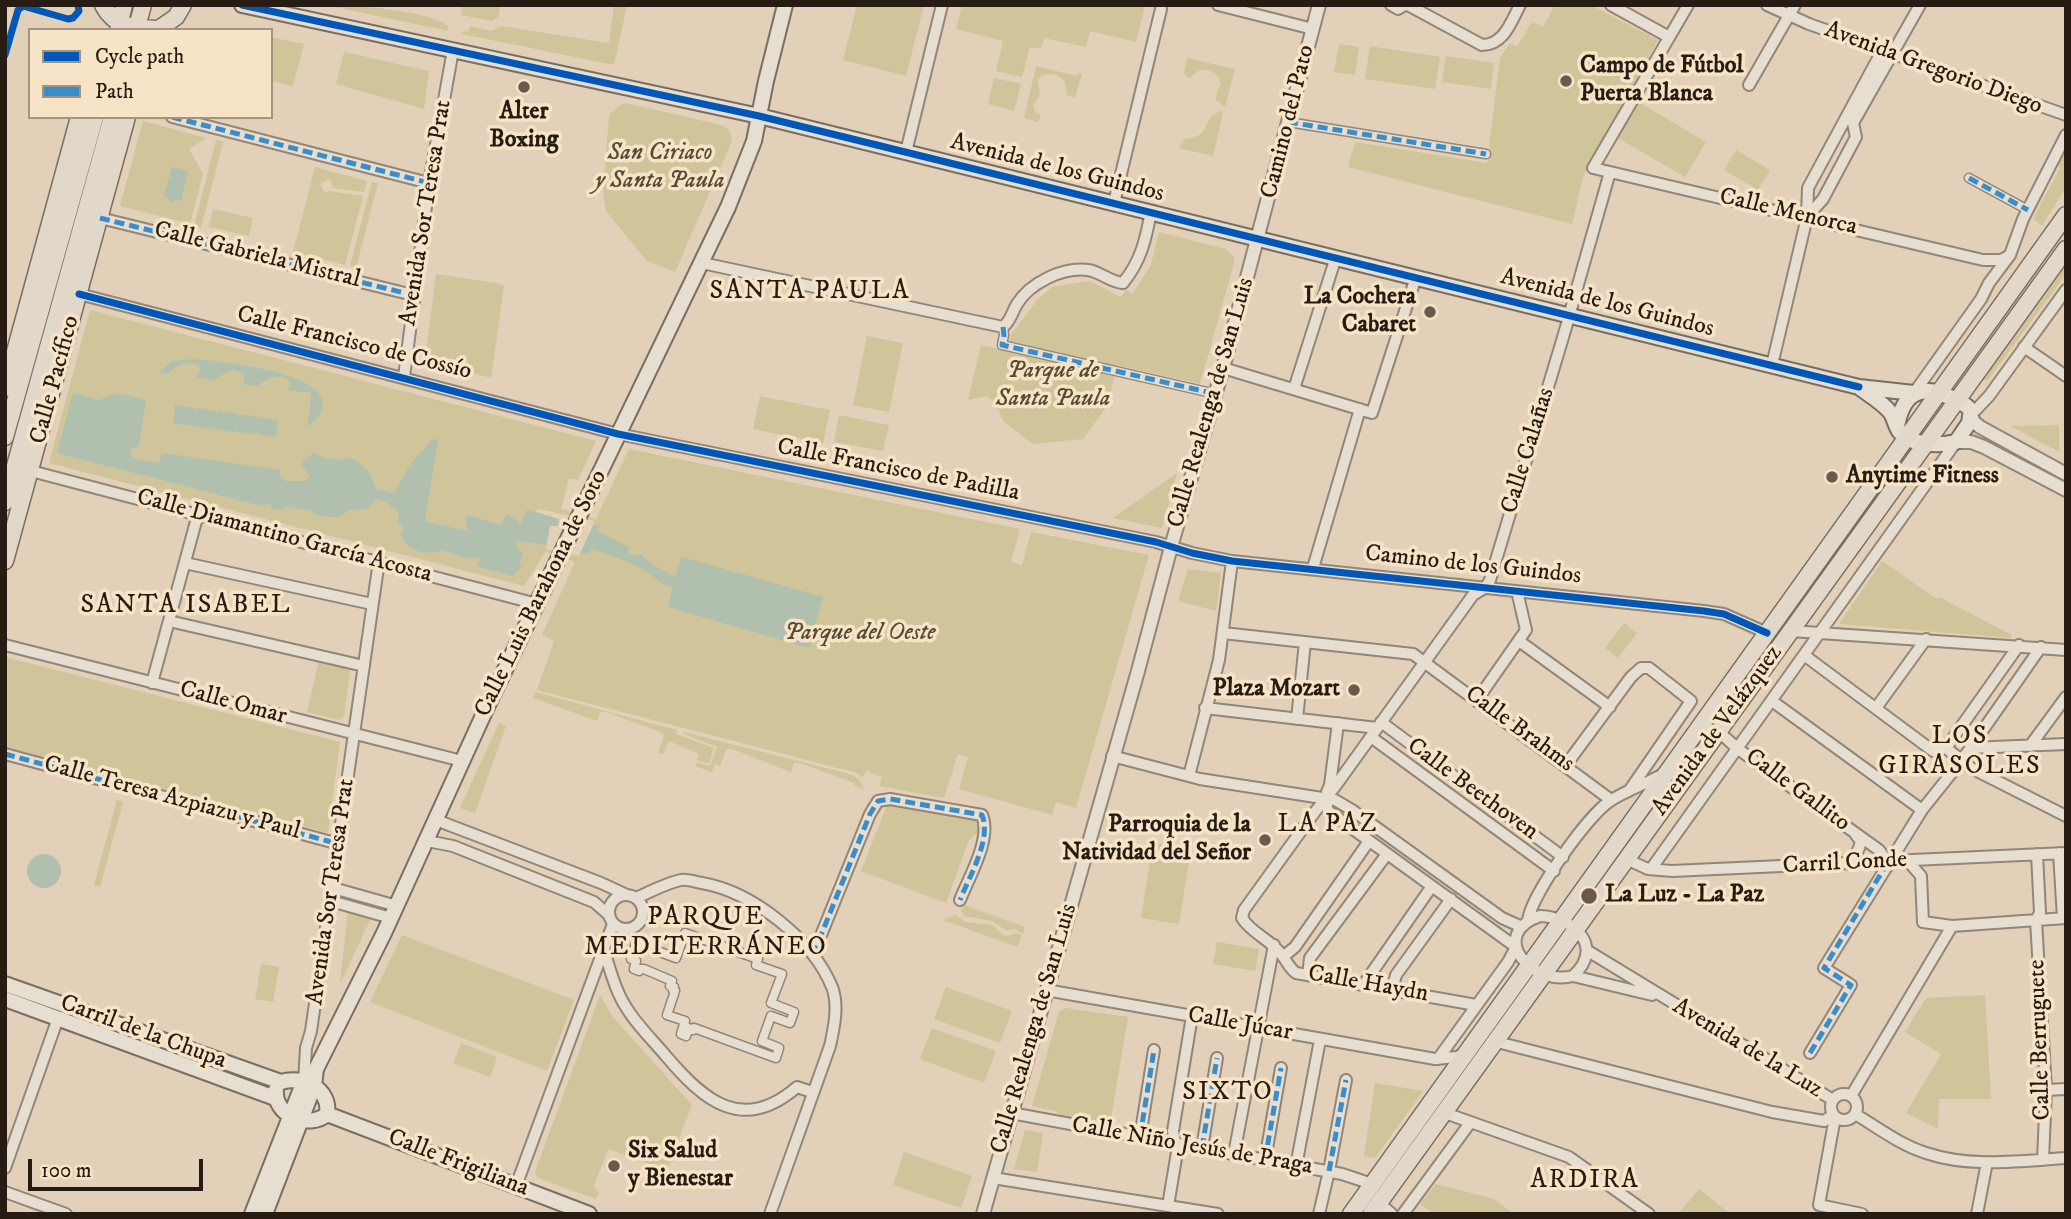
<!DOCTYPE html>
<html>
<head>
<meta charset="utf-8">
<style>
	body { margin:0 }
	#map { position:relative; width:2071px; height:1219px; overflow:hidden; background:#e2d0b8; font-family:"IM FELL DW Pica",serif }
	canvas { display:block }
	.frame { position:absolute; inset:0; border:7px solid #271c14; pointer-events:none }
	.legend { position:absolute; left:28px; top:28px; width:245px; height:91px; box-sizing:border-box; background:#f7e3c5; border:2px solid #a4937e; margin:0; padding:9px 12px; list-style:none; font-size:21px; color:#271c14 }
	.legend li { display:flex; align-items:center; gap:14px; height:35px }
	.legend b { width:35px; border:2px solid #a4937e }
	.scale { position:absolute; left:28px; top:1159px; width:175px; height:32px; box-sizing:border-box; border:4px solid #271c14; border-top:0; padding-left:9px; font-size:21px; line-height:24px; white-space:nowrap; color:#271c14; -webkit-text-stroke:5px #f7e3c5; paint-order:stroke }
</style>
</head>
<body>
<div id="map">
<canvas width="2071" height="1219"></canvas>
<div class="frame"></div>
<ul class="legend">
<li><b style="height:9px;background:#0057b8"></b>Cycle path</li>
<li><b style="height:9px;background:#3a8dc8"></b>Path</li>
</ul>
<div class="scale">100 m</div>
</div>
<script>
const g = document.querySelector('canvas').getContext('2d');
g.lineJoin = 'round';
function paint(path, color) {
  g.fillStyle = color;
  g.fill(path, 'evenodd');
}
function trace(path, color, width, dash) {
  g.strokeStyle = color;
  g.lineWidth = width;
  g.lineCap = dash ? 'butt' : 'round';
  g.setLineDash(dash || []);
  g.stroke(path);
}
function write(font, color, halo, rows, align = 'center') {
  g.font = font + ' "IM FELL DW Pica",serif';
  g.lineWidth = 7;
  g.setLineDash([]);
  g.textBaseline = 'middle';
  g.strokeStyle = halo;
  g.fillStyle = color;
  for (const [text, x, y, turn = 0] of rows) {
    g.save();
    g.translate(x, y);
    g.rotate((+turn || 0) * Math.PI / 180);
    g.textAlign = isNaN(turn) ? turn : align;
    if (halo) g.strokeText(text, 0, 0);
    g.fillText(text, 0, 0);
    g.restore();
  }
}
paint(new Path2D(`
	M326 5C352 5 430 10 448 26V31Z
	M462 5H501L498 17 492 21 461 15Z
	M614 5H627L614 65 462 34 463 31 468 32 470 26 491 31 501 26 609 43Z
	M857 5H924L906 76 843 60Z
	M962 5H1145L1136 42 1090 31 1086 47 1044 38 1041 49 1030 47 1022 77 996 71 1003 41 956 29Z
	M1555 5H1590L1658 40 1583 177 1572 224 1348 167 1355 142 1487 163 1500 58 1510 43 1517 47 1532 22 1543 27Z
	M271 37 304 44 293 86 271 81Z
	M1339 44 1359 47 1355 75 1334 72Z
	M1370 46 1440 57 1435 89 1365 79Z
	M344 52 429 71 424 109 336 84Z
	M1446 56 1494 63 1491 89 1442 82Z
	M1187 58 1235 69 1225 107 1216 100V95L1221 83C1216 69 1200 64 1191 78L1187 77 1184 73Z
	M1036 66 1077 76 1078 73 1082 74 1075 98 1067 95C1066 91 1066 88 1065 84 1062 73 1049 73 1041 76L1038 80 1040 95 1033 106 1036 113 1041 114 1038 122 1024 118Z
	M994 78 1021 84 1014 111 988 104Z
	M1637 101 1706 142 1685 177 1616 137Z
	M626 103 721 125C729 128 731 132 732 141L675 272 647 261 606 211 603 194 609 115 620 105Z
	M1221 111 1223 113 1213 156 1179 148 1186 138C1203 138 1204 130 1211 116Z
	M143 121 206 138 189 149 203 174 190 224 120 206Z
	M216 140 223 142 201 228 194 226Z
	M1736 150 1770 170 1758 190 1724 170Z
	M2066 150V187L2042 226 2033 219 2060 168 2057 165Z
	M315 167 367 181 364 192 334 188 329 179 320 184 325 193 329 191 363 196 345 265 293 252Z
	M372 182 378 183 356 268 350 266Z
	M213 209 253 218 249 236 209 227Z
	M1159 232 1226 249 1234 257V263L1200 384 1117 365 1108 405 1083 439 1033 444 1004 422 995 403 987 396 968 400 981 345 1007 351 1011 335 1037 300 1052 287 1090 281 1121 297 1126 290 1133 293 1151 265Z
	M2066 265V274L1988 380 1985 381 1984 378Z
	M436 274 496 283 504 286 491 378 425 360Z
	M90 310 596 441 578 480 569 478 561 509 596 519 629 449 1020 529 1011 562 1022 565 1031 532 1149 555 1076 808 1056 802 1052 815 959 789 968 757 958 754 944 798 879 786 882 777 867 771 862 778 857 773 537 690 554 641 542 635 575 562 546 551 524 586 49 463Z
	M867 336 903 343 889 412 853 405Z
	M760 396 830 410 823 443 753 429Z
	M839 415 889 425 883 451 834 442Z
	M2059 425V452L2011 426Z
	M1177 473 1162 528 1113 518Z
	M1882 561 1937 599 1939 597 2012 635 2011 638 1839 624Z
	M1188 569 1221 573 1216 611 1178 601Z
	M1624 623 1637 633 1618 658 1605 648Z
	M5 657 340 742 328 833 5 747Z
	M319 660 347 666 350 671 344 716 339 720 307 712Z
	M535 692 677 730 676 734 714 748 709 764 697 760 699 754 669 741 663 754 658 753 664 736 660 732 606 712H600L597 721 533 698Z
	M499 723 506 726 475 813 460 808Z
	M684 732 853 775 860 781 864 789 854 785V783L800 763H794L791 772 732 749H726L720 766 715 764 712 772 695 766 697 762 710 766 717 747 684 734Z
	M117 800 123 802 100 887 94 885Z
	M886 803 978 820 981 830 969 840 946 903 861 871 887 805Z
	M1153 843 1191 849 1179 924 1141 918Z
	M965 905 1025 927 1023 934 1015 929 1006 930 992 921 965 916 961 911Z
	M348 911 371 918 341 982H340Z
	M955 915 965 922 992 925 1003 935 1008 936 1016 933 1022 935 1017 947 943 920Z
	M402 935 574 1000 547 1071 370 1002Z
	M1217 942 1259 949 1255 971 1213 964Z
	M261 964 279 967 273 1002 255 999Z
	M946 987 1012 1011 1000 1043 934 1019Z
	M600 995 613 1017 692 1105 667 1170 608 1149 594 1186 599 1193 596 1199 538 1178 535 1172Z
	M1985 995 1991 1099H1939L1938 1129 1906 1113 1941 1054 1905 1032 1926 998Z
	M1065 1008 1128 1017 1110 1124 1060 1116 1056 1111 1032 1106 1059 1012Z
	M932 1028 996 1051 984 1083 920 1059Z
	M461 1043 497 1057 490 1077 453 1063Z
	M1375 1083 1423 1091 1375 1158 1364 1156Z
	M1025 1130 1043 1133 1037 1172 1014 1169Z
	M904 1152 972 1176 961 1208 893 1185Z
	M1436 1184 1494 1199 1514 1214H1434L1420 1204Z
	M1699 1189 1731 1214 1680 1212Z`), '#d0c49a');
paint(new Path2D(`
	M172 167 188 171 181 201 176 200 171 203 169 198 164 196Z
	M191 359C216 360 372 376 308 427L311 393 288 390 291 383 285 377H271L257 386 242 384 244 380V374L234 369 212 380 195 377 199 373 200 367C188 359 177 365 167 374L159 372 172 361Z
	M73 393 99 400 116 393 146 400 139 446 129 450 132 458 157 463 160 461 162 453 279 470 280 475 285 481H307L310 475 302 467 303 461 314 453 330 460 333 458 337 460 351 458C365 466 372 473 376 489L394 493 410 465 432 439 438 440 425 521 468 531 466 524V515L501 525 507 514 513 517 520 525 527 510 599 526 597 531 629 547 628 553 638 556 639 553 654 566 675 577 682 557 823 597 809 648 668 607 673 586C665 588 657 578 647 572 630 561 610 555 591 549L589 554C565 551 542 543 519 541L516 546 523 554 519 563 522 566 513 576 476 566 480 561 478 557 469 559 442 550C425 557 406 551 400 532L403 531V526L398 523 399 516 395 507H392L387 502 375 499 368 509 349 510 338 517H332L317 515 311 511 286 506 280 510 273 509 269 503 262 506 57 453Z
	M175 405 195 408V414L197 408 216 411V416L218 411 237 414V419L239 414 258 417V423L259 417 278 420 276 437 257 434V428L255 434 236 432V425L235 432 215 429V422L214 429 194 426V419L193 426 173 423Z
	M27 871a17 17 0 1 1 34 0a17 17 0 1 1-34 0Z`), '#b0bfae');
paint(new Path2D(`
	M538 509 595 521 579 556 546 549 550 526H558L559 519 536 512Z`), '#e2d0b8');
const pedestrian = new Path2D(`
	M1288 122 1486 154
	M1969 178 2028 210
	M1003 327 1004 335 1002 345 1216 394
	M685 933 758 959 756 965 782 974 771 1003 794 1012 790 1023 771 1016 762 1041 779 1048 776 1058 694 1028 693 1030 689 1028 686 1036 681 1034 685 1021 667 1015 675 991 673 990 674 987 670 986 672 981 644 969H639V971L634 969 636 961 631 959 636 943 676 958Z`);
const minor = new Path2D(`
	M1218 5 1313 29
	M1391 5 1398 9 1405 5
	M1408 5 1482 45C1504 45 1511 22 1520 5
	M1611 5 1669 37
	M1688 5 1593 168 1983 260H2001L2010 255
	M1767 5 1809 24 2066 115
	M1749 85 1795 5
	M172 117 429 183
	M906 152 942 5
	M1114 203 1161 9
	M1807 217 1823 199 1856 137 1853 123 1920 5
	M100 218 413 295
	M702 263 1003 327C1011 321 1012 312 1017 304 1030 283 1062 267 1088 270 1101 272 1110 282 1123 283 1141 261 1146 239 1151 211
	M79 294 618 434 1156 542 1192 553 1232 561 1704 611 1724 614 1767 633
	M2024 347 2066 376
	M1772 365 1807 217 1808 188 1882 51
	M1223 368 1372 413 1416 277
	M404 377 429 183 453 50
	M1294 389 1336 257
	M1914 393 1981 299 1989 283 2010 255 2023 219 2066 135
	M1971 415 1989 396 2066 290
	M31 471 537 604
	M185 563 372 604
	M1313 568 1360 409
	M169 621 364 666
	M1791 631 2066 650
	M1223 633 1413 654 1611 800
	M1519 641 1610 707
	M5 645 462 761
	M1804 655 1933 751 1946 748 1971 768 2066 816
	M152 683 198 514
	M1477 700 1526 630 1517 591
	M1772 701 1922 810
	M1205 708 1377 728
	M1876 708 1926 639
	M1297 719 1305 642
	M1381 722 1563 857
	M1701 727 1718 731 1738 749 1879 850 1888 862
	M1371 737 1554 871
	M2030 746 2066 697
	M1946 748 2019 645
	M1970 748 2066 744
	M5 754 339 844
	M1112 756 1200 779 1335 800 1352 810 1502 918 1522 927
	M1566 765 1631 677 1641 668H1649L1691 701 1629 791
	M1189 776 1219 660 1232 561
	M1327 792 1330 785 1338 723
	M1325 798 1328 811 1516 947 1508 962 1438 1059
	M436 820 601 883 627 895
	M427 841 453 846 594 902 609 915
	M2059 853 2063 918
	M2037 854 2040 913 2036 920 2046 1090 2043 1160
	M1626 859 1648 869 1672 871 2066 853
	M1908 861 1921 876 1923 922 1952 926 2066 918
	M1849 864C1855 856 1859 851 1861 841L1856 835
	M1651 869 1956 442
	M333 888 397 906
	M609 912a17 17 0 1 1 34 0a17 17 0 1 1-34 0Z
	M636 898C650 892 666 883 681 880 687 879 696 882 702 883 753 892 812 939 832 987 839 1005 834 1028 830 1046L770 1214
	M331 901 391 918
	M1540 916C1574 917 1605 947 1573 976 1531 987 1487 934 1540 916Z
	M1528 920C1532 894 1588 815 1610 801 1627 790 1646 784 1663 774
	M604 950C608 964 612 978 618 992 628 1016 649 1036 666 1056 704 1101 743 1134 797 1087L812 1092
	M1588 951 1833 1100
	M813 955 870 814 878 801 890 799 982 815C992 839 969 877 960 900
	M1284 956 1295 947 1369 841
	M1308 975 1310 958 1387 854
	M1573 976 1652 995
	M1364 984 1432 886
	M1046 990 1435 1059 1457 1057 1466 1052
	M1392 990 1396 975 1451 899
	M1476 1005 1296 973C1289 968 1287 961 1281 954 1270 939 1251 933 1242 918L1244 910 1314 813 1334 788 1473 595 1486 587 1490 580 1564 334 1610 172
	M1497 1042 1772 1112 1824 1121 1833 1115
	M1810 1053 1851 985 1824 968 1922 810 1962 760 2041 647
	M304 1081 306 1048 311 1031 379 561
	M2046 1090 2066 1089
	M1831 1107a13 13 0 1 1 26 0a13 13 0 1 1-26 0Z
	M1851 1096 1952 926
	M1011 1113 1342 1174 1372 1184
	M1445 1113 1569 1157 1649 1214
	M1855 1114C1877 1127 1900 1145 1926 1153 1970 1168 2020 1161 2066 1158
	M1835 1117 1819 1205 1862 1214
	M1140 1137 1154 1050
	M1202 1148 1217 1058
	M1234 1154 1274 945
	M1265 1160 1281 1068
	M1296 1166 1320 1040
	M5 1168 58 1018
	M993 1178 1218 1214
	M516 1186 613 924
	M5 1192 66 1214
	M1379 1203 1392 1214
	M1168 1206 1177 1152 1173 1131 1192 1016
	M1319 1214 1329 1171 1346 1080
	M1403 1214 1470 1123
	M1977 1214 1987 1162`);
const tertiary = new Path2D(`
	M1971 415 1974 422 1980 427 2066 474
	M1956 442H1971L1984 447 2066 490
	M983 1214 1138 671 1171 547 1223 368 1319 5`);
const secondary = new Path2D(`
	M242 5 759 116 1859 387 1914 393
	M1860 388C1869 395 1882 402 1890 412 1894 417 1895 425 1899 431 1910 446 1940 446 1956 442L1969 423 1971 410C1964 403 1956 399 1947 396 1917 383 1902 397 1897 427
	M5 984 281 1082
	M5 999 275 1098
	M281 1082C303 1075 331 1089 327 1114
	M276 1090C273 1115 309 1130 327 1114
	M327 1114 589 1214
	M252 1214 304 1081 316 1069
	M265 1214 314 1086 316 1069 384 933 486 709 728 207 754 141 766 81 785 5`);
const primary = new Path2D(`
	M103 5C115 28 135 28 158 29
	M118 30 124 5
	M136 30 143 5
	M157 30 176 17 183 5
	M5 388 79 117
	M5 437 95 117
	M5 502 112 117
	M5 561 127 117
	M1351 1214 2066 215
	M1371 1214C1605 894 1832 569 2066 249`);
trace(pedestrian, '#918678', 11);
trace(minor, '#918678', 14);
trace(tertiary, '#918678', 16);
trace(secondary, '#786e61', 18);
trace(primary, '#786e61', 19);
trace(pedestrian, '#e6ded1', 8);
trace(minor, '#e6ded1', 10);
trace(tertiary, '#e6ded1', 12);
trace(secondary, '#e6ded1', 14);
trace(primary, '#e2d8c9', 16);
trace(new Path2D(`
	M172 117 429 183
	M1288 122 1486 154
	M1969 178 2028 210
	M100 218 413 295
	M1003 327 1004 335 1002 345 1216 394
	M5 754 339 844
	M813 955 870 814 878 801 890 799 982 815C992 839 969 877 960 900
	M1810 1053 1851 985 1824 968 1888 862
	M1140 1137 1154 1050
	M1202 1148 1217 1058
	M1265 1160 1281 1068
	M1329 1171 1346 1080`), '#3a8dc8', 5, [10, 5]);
trace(new Path2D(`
	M242 5 759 116 1859 387
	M5 55 18 10 23 6 68 19 73 18 79 11 78 5
	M79 294 618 434 1156 542 1192 553 1232 561 1704 611 1724 614 1767 633`), '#0057b8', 7);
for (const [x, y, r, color] of [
	[1566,81,7,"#685b4d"],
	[524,87,7,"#685b4d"],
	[1430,312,7,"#685b4d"],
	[1832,477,7,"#685b4d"],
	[1354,690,7,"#685b4d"],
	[1265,840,7,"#685b4d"],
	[1589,896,9,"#685b4d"],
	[614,1166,7,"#685b4d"]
]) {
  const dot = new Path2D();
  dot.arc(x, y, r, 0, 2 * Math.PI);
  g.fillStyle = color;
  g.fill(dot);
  trace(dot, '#f7e3c5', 2.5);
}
write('bold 24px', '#271c14', '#f7e3c5', [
	["Campo de Fútbol",1580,67],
	["Puerta Blanca",1580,95],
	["Alter",524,113,"center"],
	["Boxing",524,141,"center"],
	["La Cochera",1416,298,"right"],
	["Cabaret",1416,326,"right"],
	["Anytime Fitness",1846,477],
	["Plaza Mozart",1340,690,"right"],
	["Parroquia de la",1251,826,"right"],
	["Natividad del Señor",1251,854,"right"],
	["La Luz - La Paz",1605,896],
	["Six Salud",628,1152],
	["y Bienestar",628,1180]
], 'left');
write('24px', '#271c14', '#f7e3c5', [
	["Avenida Gregorio Diego",1933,69,20],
	["Camino del Pato",1289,122,-76],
	["Avenida de los Guindos",1057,169,14],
	["Avenida Sor Teresa Prat",427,213,-81],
	["Calle Menorca",1788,213,13],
	["Calle Gabriela Mistral",257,256,14],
	["Avenida de los Guindos",1607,304,14],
	["Calle Francisco de Cossío",354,344,14],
	["Calle Pacífico",56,380,-75],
	["Calle Realenga de San Luis",1212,403,-74],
	["Calle Calañas",1529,451,-73],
	["Calle Francisco de Padilla",898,471,11],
	["Calle Diamantino García Acosta",284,537,15],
	["Camino de los Guindos",1473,566,6],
	["Calle Luis Barahona de Soto",542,594,-64],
	["Calle Omar",233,704,15],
	["Calle Brahms",1519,730,36],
	["Avenida de Velázquez",1718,731,-54],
	["Calle Beethoven",1472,790,36],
	["Calle Gallito",1797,791,36],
	["Calle Teresa Azpiazu y Paul",172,799,15],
	["Carril Conde",1845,864,-3],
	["Avenida Sor Teresa Prat",332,892,-82],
	["Calle Haydn",1368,985,10],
	["Calle Júcar",1240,1025,10],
	["Calle Realenga de San Luis",1035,1029,-74],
	["Carril de la Chupa",143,1033,20],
	["Calle Berruguete",2041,1040,-92],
	["Avenida de la Luz",1747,1049,31],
	["Calle Niño Jesús de Praga",1192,1147,10],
	["Calle Frigiliana",458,1164,21]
]);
write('italic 24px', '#564c35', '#f7e3c5', [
	["San Ciriaco",660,154],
	["y Santa Paula",660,182],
	["Parque de",1053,372],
	["Santa Paula",1053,400],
	["Parque del Oeste",860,634]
]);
g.letterSpacing = '2px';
write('26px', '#271c14', '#f7e3c5', [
	["SANTA PAULA",810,293],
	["SANTA ISABEL",186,607],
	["LOS",1960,738],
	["GIRASOLES",1960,768],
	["LA PAZ",1328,826],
	["PARQUE",706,919],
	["MEDITERRÁNEO",706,949],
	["SIXTO",1228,1094],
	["ARDIRA",1585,1182]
]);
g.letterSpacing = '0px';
</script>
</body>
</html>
